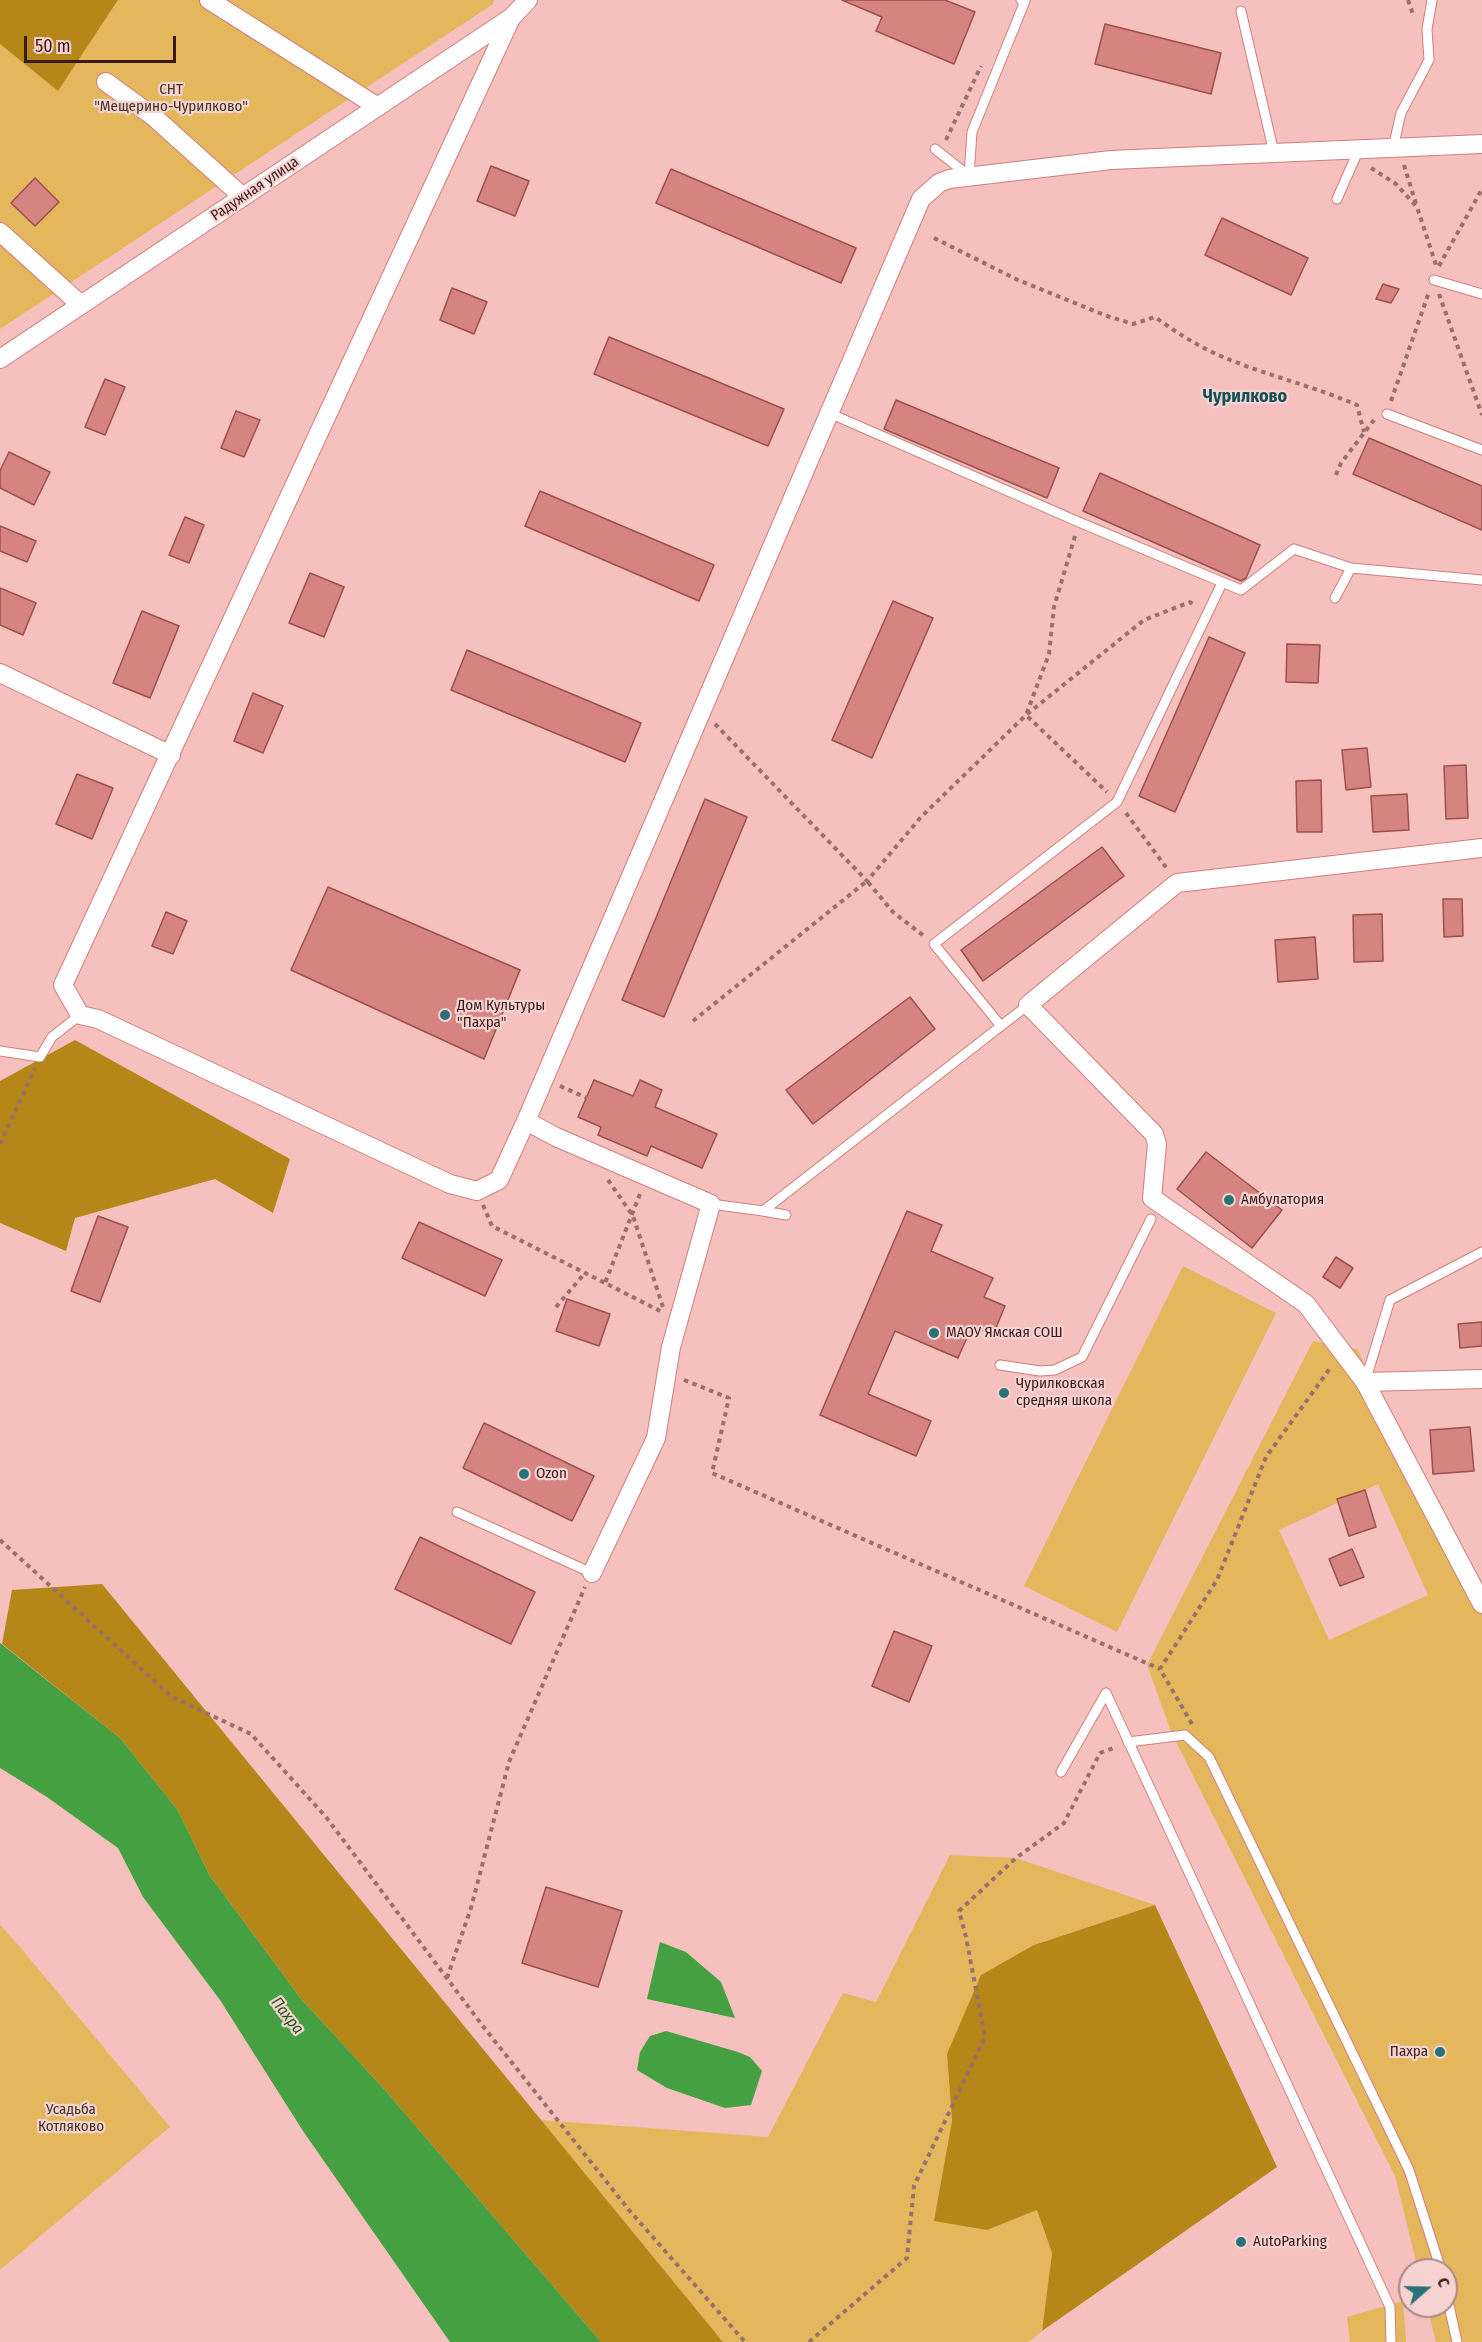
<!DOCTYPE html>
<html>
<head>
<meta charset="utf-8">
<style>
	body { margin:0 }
	#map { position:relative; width:1482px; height:2342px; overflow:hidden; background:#f5c0bd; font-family:"Fira Sans Condensed",sans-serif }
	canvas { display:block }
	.north { position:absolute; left:1398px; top:2258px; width:60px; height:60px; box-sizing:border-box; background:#f6d2d0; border:2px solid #ab8887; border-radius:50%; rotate:70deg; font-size:16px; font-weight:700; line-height:24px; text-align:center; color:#3a1a19 }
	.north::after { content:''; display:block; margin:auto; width:21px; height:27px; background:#287278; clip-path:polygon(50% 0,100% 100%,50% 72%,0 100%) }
	.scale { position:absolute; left:24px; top:36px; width:152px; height:27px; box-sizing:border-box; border:3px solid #3a1a19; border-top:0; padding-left:8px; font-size:18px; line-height:21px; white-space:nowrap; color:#3a1a19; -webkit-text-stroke:4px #f6d2d0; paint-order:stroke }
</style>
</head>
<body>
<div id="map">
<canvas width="1482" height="2342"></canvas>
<div class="north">С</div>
<div class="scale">50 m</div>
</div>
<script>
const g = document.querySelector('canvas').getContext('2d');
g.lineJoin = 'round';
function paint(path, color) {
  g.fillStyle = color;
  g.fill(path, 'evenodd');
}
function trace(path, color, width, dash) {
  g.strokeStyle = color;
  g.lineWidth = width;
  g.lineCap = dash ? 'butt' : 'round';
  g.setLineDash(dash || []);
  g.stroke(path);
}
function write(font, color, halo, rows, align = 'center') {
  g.font = font + ' "Fira Sans Condensed",sans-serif';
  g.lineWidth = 4.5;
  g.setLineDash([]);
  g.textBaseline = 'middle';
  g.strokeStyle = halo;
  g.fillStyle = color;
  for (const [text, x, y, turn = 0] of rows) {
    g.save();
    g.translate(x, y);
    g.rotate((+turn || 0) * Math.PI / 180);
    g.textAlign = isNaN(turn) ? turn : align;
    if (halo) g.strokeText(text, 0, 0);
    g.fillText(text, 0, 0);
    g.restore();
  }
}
paint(new Path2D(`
	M118 0H494L493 4 0 329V44L58 91Z
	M1183 1266 1276 1313 1117 1632 1024 1586Z
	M1313 1341 1357 1349 1482 1599V2342H1436L1427 2306H1446V2270H1418L1395 2176 1172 1734 1147 1665ZM1378 1484 1428 1595 1329 1640 1279 1530Z
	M950 1855 1016 1858 1155 1905 1034 1945 947 2054 952 2121 946 2160 987 2230 1037 2210 1052 2253 1042 2331 1029 2342H723L541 2120 768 2137 843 1993 876 2002Z
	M0 1925 19 1946 170 2127 0 2270Z
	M1403 2301 1406 2342H1350L1347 2317Z`), '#e4b75d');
paint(new Path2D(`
	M0 0H118L58 91 0 44Z
	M75 1040 290 1159 273 1213 215 1179 75 1218 66 1251 0 1223V1081Z
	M102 1584 723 2342H601L384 2089 302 2000 210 1876 177 1809 120 1738 2 1644 12 1590Z
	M1155 1905 1277 2167 1042 2331 1052 2253 1037 2210 987 2230 934 2221 952 2121 947 2054 981 1975 1034 1945Z`), '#b58719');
paint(new Path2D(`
	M0 1643 120 1738 177 1809 210 1876 302 2000 384 2089 601 2342H450L303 2131 220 2000 143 1897 118 1848 47 1797 0 1768Z
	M660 1942 686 1952 721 1982 735 2018 647 1999Z
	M666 2031 738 2052 750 2057 762 2071 751 2105 725 2108 667 2088 637 2070 640 2052 650 2036Z`), '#44a041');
const building = new Path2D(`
	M842 0H945L975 12 954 64 876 31 882 17Z
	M1105 24 1221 53 1211 94 1095 64Z
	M491 166 529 181 515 216 477 201Z
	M671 169 856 248 841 283 656 203Z
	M35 178 59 202 35 226 11 203Z
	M1222 218 1308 258 1291 295 1205 255Z
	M1383 284 1399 289 1391 303 1376 299Z
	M452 288 487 302 474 334 440 320Z
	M609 337 784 409 768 446 594 374Z
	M105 379 125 387 105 435 85 427Z
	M896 400 1059 468 1047 498 884 429Z
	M236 411 260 420 244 457 221 448Z
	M1369 438 1482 486V530L1353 474Z
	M9 452 50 472 34 505 0 488V471Z
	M1100 473 1260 545 1246 578 1241 581 1083 511Z
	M540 491 714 565 699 601 525 526Z
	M185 517 204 525 189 563 169 555Z
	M0 526 36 541 27 562 0 551Z
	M310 573 344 587 324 637 289 623Z
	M0 588 36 603 23 635 0 625Z
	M893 601 933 618 872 758 832 740Z
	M142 611 179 626 150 698 113 683Z
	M1209 637 1245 653 1175 812 1139 796Z
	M1287 644 1320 645 1318 683 1286 682Z
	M467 650 641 723 625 762 451 690Z
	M253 693 283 706 263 753 234 741Z
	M1367 748 1371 787 1346 790 1342 750Z
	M1466 765 1468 818 1446 819 1444 766Z
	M77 774 113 788 92 839 56 824Z
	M1321 780 1322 832H1297L1296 781Z
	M1407 794 1409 830 1373 832 1371 796Z
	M705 799 747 817 664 1017 622 1000Z
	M1102 847 1124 876 983 981 961 950Z
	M328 887 520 970 484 1059 291 970Z
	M1443 899H1462L1463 936 1444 937Z
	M166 912 187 921 173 954 152 946Z
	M1382 914 1383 961 1354 962 1353 915Z
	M1315 937 1318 979 1278 982 1275 940Z
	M910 997 935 1029 813 1124 786 1090Z
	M594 1080 633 1096 640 1080 662 1090 655 1107 717 1134 702 1168 651 1146 647 1156 598 1135 601 1127 578 1117Z
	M1206 1152 1282 1210 1252 1248 1177 1189Z
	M907 1211 942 1225 931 1251 993 1278 984 1297 1005 1306 993 1335 972 1326 958 1358 895 1331 868 1394 931 1421 916 1456 820 1415Z
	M98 1216 128 1227 100 1302 71 1291Z
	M419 1222 502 1260 485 1296 402 1258Z
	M1336 1257 1353 1268 1340 1288 1323 1277Z
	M567 1299 610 1314 599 1346 556 1331Z
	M1482 1322V1346L1460 1348 1458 1324Z
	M484 1423 594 1476 572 1521 463 1468Z
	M1470 1427 1474 1471 1433 1474 1430 1430Z
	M1365 1490 1376 1527 1349 1536 1337 1499Z
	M420 1537 535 1592 511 1644 395 1589Z
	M1352 1549 1364 1577 1340 1586 1329 1559Z
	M894 1631 932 1646 909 1702 872 1686Z
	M546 1887 622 1911 598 1987 522 1963Z`);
paint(building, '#d68481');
trace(building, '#9c504e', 1.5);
const lane = new Path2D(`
	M1241 11 1274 153
	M1393 148 1401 113 1429 60 1427 29 1432 0
	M935 149 968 175
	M969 176 972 132 1025 1 1021 0
	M1337 199 1359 149
	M1434 280 1482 294
	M829 413 1079 522 1241 590 1294 549 1351 568
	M1387 414 1482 450
	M1335 598 1351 568 1482 580
	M1001 1026 934 944 1117 802 1222 583
	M0 1051 40 1057 52 1037 80 1015
	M711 1204 763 1211 1028 1005
	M763 1211 786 1215
	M1000 1365 1040 1371 1055 1370 1082 1357 1151 1219
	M1365 1382 1390 1300 1482 1252
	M457 1512 592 1573
	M1106 1693 1390 2307 1391 2342
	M1128 1742 1185 1735 1209 1757 1409 2170 1441 2270
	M1061 1772 1106 1693
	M1446 2292 1457 2342`);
const street = new Path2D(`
	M209 0 378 107
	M528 0 511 18 63 985 80 1015 98 1019 450 1184 477 1191 499 1180 526 1121 921 199 939 183 949 179 1111 160 1482 144
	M106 82 154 117 243 197
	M0 232 81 305
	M0 359 509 19
	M0 673 171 755
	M1482 848 1177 883 1028 1005 1154 1134 1157 1144 1152 1198 1306 1304 1365 1382 1482 1604
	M526 1121 556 1137 711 1204 671 1347 656 1438 592 1573
	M1365 1382 1482 1379`);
trace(lane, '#d07f7b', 11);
trace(street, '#d07f7b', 20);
trace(new Path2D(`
	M1408 0 1414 17
	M946 140 981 66
	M1404 165 1416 204
	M1371 168 1396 184 1417 207 1437 268
	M934 238 1018 280 1107 316 1133 324 1155 317C1174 331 1193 343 1214 353 1260 374 1311 385 1357 405L1364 432
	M1439 266 1482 189
	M1439 294 1482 415
	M1391 401 1429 292
	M1336 475 1341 463 1374 420
	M1075 536 1054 607 1049 654 1026 715 1107 792
	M715 724 867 881 921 817 1026 715 1144 620 1190 602 1195 606
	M1126 813 1168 870
	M693 1021 867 881 893 912 924 936
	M560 1086 587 1098
	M0 1144 35 1068
	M608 1180 633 1216 663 1307
	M640 1194 605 1283 662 1312
	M483 1205 492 1226 605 1283
	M556 1307 585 1273
	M684 1380 729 1398 712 1473 1160 1669
	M0 1540 172 1697 251 1734 326 1817 482 2025 629 2210 745 2342
	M1192 1724 1160 1669 1217 1580 1266 1457 1331 1367
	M447 1978 471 1908 509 1762 585 1587
	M809 2342 907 2258 914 2186 985 2037 966 1937 959 1911 1016 1858 1064 1823 1100 1753 1116 1747`), '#9a706e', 4, [4.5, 4.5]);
trace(lane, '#fff', 9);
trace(street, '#fff', 18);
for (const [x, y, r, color] of [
	[445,1015,6,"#287278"],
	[1229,1200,6,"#287278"],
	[934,1333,6,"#287278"],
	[1004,1393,6,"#287278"],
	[524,1474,6,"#287278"],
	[1440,2052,6,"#287278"],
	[1241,2242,6,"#287278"]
]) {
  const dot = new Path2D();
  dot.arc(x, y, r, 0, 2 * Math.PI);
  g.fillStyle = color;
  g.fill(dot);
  trace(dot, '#f6d2d0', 2);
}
write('15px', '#403520', '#f6d2d0', [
	["СНТ",171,90],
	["\"Мещерино-Чурилково\"",171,107],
	["Усадьба",71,2110],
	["Котляково",71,2127]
]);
write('15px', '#3a1a19', '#f6d2d0', [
	["Радужная улица",255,189,-34]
]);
write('15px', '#3a1a19', '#f6d2d0', [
	["Дом Культуры",457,1006],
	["\"Пахра\"",457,1023],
	["Амбулатория",1241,1200],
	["МАОУ Ямская СОШ",946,1333],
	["Чурилковская",1016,1384],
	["средняя школа",1016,1401],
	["Ozon",536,1474],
	["Пахра",1428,2052,"right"],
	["AutoParking",1253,2242]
], 'left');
write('italic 16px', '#1a5819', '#f6d2d0', [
	["Пахра",287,2016,52]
]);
write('bold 18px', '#135055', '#f6d2d0', [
	["Чурилково",1245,397]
]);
</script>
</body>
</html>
